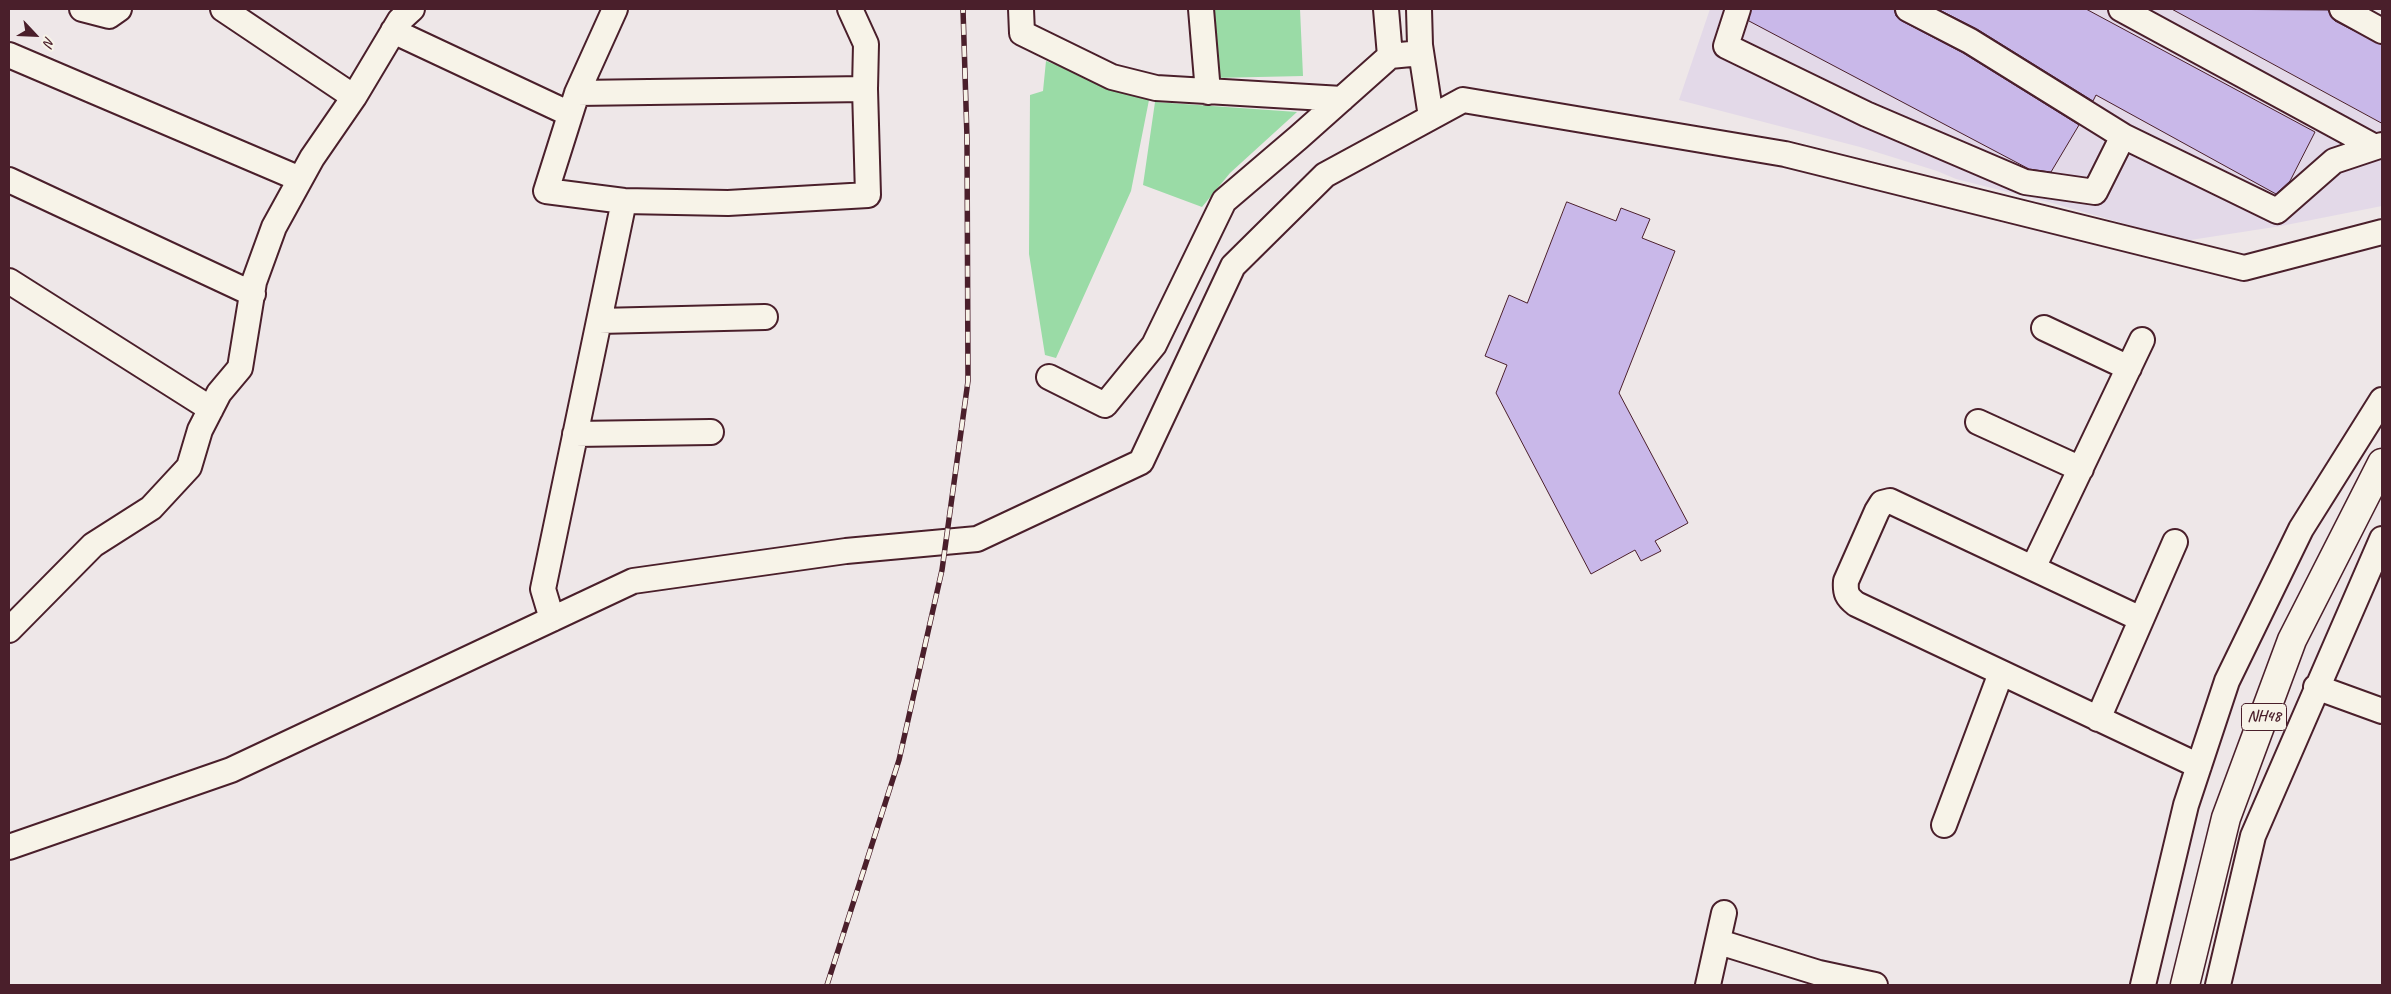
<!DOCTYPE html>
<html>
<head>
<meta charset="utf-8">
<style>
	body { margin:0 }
	#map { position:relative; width:2391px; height:994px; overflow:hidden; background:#eee7e8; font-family:Caveat,sans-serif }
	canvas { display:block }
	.frame { position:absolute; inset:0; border:10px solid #4a1f2b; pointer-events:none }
	.north { position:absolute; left:10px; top:10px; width:50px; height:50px; -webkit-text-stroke:4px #f7f3e8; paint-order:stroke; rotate:115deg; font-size:14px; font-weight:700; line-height:20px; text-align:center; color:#4a1f2b }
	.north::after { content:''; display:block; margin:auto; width:18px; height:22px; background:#4a1f2b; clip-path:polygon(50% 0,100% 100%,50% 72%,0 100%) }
</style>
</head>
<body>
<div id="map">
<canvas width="2391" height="994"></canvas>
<div class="frame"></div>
<div class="north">N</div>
</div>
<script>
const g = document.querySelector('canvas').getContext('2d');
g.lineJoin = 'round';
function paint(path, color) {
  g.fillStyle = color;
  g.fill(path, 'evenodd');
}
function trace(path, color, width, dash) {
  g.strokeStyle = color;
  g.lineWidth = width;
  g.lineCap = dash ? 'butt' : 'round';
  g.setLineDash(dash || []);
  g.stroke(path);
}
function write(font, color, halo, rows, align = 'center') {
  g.font = font + ' Caveat,sans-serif';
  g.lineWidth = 4;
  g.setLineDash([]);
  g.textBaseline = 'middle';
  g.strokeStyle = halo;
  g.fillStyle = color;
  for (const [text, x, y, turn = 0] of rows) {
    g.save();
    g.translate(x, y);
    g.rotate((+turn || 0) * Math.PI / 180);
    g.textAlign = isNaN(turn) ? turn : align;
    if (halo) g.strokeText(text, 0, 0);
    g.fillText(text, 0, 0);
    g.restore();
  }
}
paint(new Path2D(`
	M1710 9H2370L2382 16V206L2281 226 2184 241 2056 204 1956 179 1937 171 1860 147 1679 100Z`), '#e3d9e8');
paint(new Path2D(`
	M1208 9H1300L1303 76 1213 78Z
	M1046 61 1149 100 1131 191 1056 358 1045 355 1029 254 1030 95 1043 91Z
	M1155 102 1297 112 1230 173 1202 207 1143 185Z`), '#9adba6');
const building = new Path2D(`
	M1751 9H1894L1896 16 1902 21 1963 53 2079 125 2051 172 2029 169 1749 21Z
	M1938 9H2086L2315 132 2290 181 2276 194 2096 95 2093 101 1977 29Z
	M2172 9 2328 10 2331 16 2335 21 2382 45V123Z
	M1567 202 1616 221 1621 208 1650 219 1642 238 1675 251 1619 393 1688 523 1655 541 1661 551 1641 561 1635 550 1591 574 1496 393 1507 365 1485 356 1509 295 1527 303Z`);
paint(building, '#c9b8e9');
trace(building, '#4a1f2b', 1);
const minor = new Path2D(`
	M82 9 109 16 119 9
	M223 9 354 97
	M615 9 577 93 546 191 624 201 728 203 868 195 865 89 866 44 850 9
	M1021 9 1022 33 1112 77 1156 88 1342 99
	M1201 9 1208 92
	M1386 9 1390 56
	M1419 9 1420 45 1431 117
	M1738 9 1726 46 1866 114 2025 182 2095 192 2123 136 2277 211 2334 161 2382 145
	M1908 9 1970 41 2123 136
	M2121 9 2375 147
	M2342 9 2382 31
	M393 31 570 114
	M9 55 300 179
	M577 93 865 89
	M9 180 253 294
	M9 281 211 409
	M599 321 765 317
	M2044 328 2129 368
	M1049 377 1105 405 1154 345 1224 201 1299 137 1390 56 1421 53
	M1978 422 2081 469
	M575 434 711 432
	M2033 568 2142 340
	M552 619 543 589 624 201
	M2141 619 1890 501 1882 503 1877 511 1846 581C1845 593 1847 597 1856 604L2199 766
	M9 630 93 545 151 508 189 467 200 430 219 393 240 368 254 282 274 227 312 158 354 97 400 20 412 9
	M2316 687 2382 711
	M2098 719 2175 542
	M1944 825 2001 673
	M9 847 231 770 633 581 846 551 977 539 1141 462 1233 266 1325 175 1463 100 1785 154 2244 268 2382 232
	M1719 942 1819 973 1875 985
	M1708 985 1724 913
	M2143 985 2186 805 2227 681 2301 529 2382 400
	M2218 985 2253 836 2382 539`);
const highway = new Path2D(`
	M2185 985 2226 818 2292 640 2382 463`);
trace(minor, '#4a1f2b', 28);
trace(highway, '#4a1f2b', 31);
trace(minor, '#f7f3e8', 24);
trace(highway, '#f7f3e8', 28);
const rail = new Path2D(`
	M827 985 899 760 942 570 968 381 967 138 963 9`);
trace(rail, '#4a1f2b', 5.5);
trace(rail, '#f7f3e8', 4, [11]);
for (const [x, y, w] of [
	[2264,717,45]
]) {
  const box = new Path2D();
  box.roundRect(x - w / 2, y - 13.5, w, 27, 4);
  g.fillStyle = '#f7f3e8';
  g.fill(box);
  trace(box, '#4a1f2b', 1);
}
write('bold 16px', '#4a1f2b', null, [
	["NH48",2264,717]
]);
</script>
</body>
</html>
